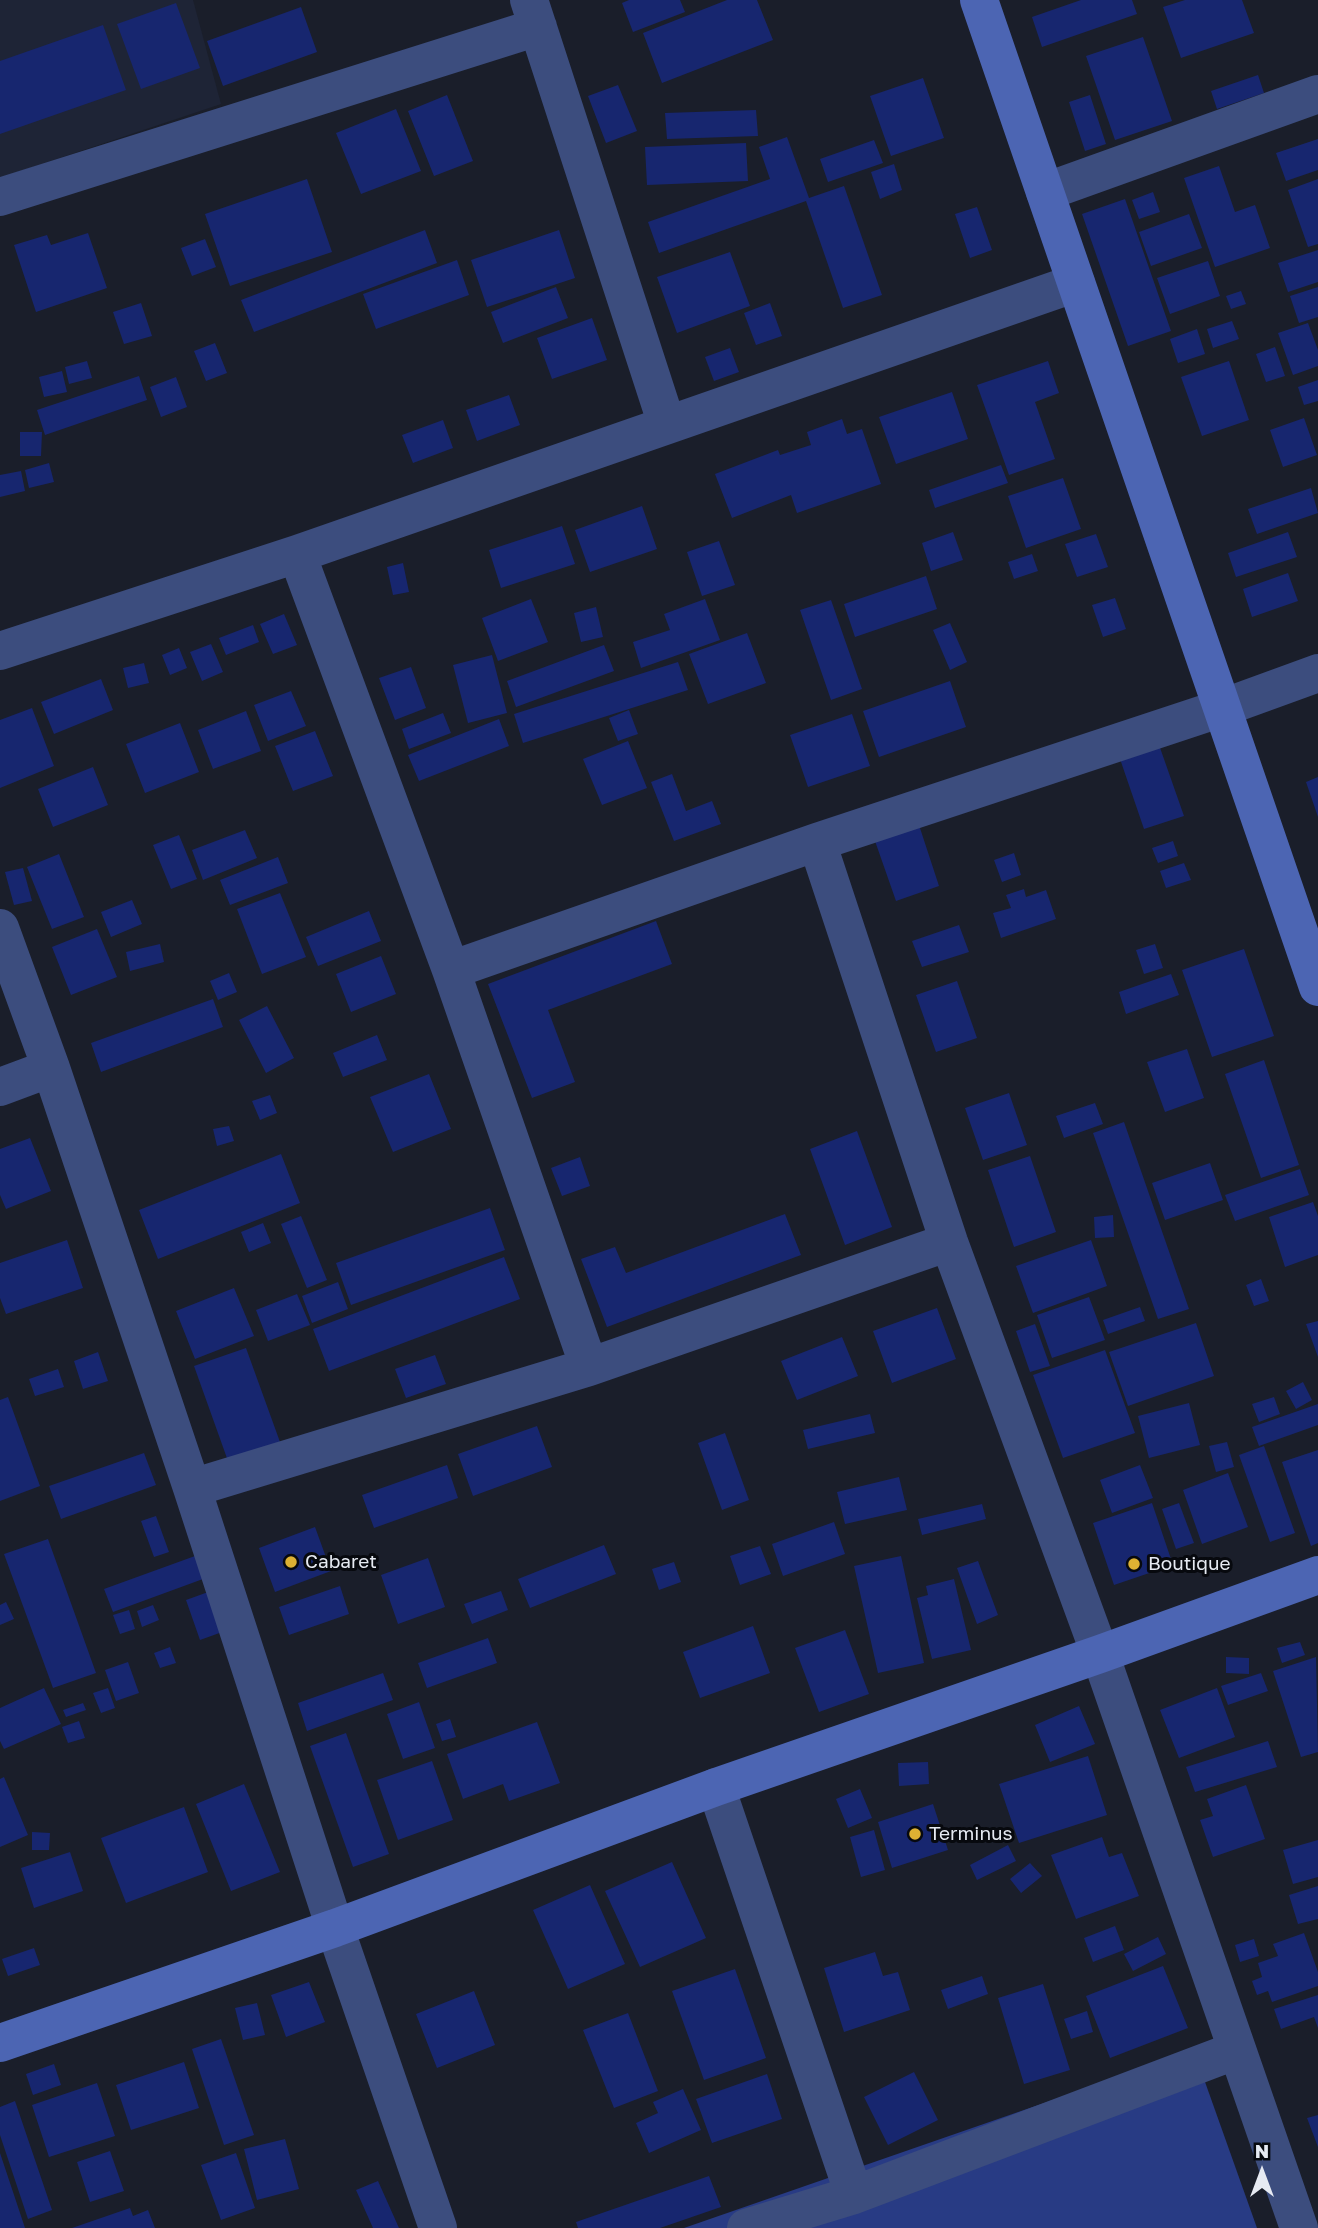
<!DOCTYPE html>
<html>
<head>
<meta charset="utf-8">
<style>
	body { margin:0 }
	#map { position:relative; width:1318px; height:2228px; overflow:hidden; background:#1a1e2a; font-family:"Golos Text",sans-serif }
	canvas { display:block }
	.north { position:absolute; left:1227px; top:2137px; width:70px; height:70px; -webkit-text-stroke:5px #07090e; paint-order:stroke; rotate:0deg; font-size:19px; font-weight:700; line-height:28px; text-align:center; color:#e6eaf2 }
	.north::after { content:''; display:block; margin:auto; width:24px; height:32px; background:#e6eaf2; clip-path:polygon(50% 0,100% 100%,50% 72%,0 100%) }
</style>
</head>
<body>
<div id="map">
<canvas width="1318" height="2228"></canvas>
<div class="north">N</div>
</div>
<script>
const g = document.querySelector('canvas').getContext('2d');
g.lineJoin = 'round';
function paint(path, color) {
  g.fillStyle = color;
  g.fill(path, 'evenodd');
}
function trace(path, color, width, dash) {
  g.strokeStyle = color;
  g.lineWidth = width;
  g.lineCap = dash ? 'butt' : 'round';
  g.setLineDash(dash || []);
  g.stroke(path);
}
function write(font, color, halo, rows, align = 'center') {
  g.font = font + ' "Golos Text",sans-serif';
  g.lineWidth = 6;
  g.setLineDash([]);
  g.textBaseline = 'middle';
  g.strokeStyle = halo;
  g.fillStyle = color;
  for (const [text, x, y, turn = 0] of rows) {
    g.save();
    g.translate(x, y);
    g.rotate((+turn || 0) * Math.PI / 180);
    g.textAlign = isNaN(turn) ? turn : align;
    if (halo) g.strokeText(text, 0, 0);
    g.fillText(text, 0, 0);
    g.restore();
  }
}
paint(new Path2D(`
	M0 0H193L221 104 0 178Z`), '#1e2436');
paint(new Path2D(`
	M1194 2051 1257 2228H684Z`), '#283b84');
paint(new Path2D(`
	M629 0H680L685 12 633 32 622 3Z
	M727 0H757L773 40 662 83 643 33Z
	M1081 0H1132L1137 14 1042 47 1032 17Z
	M1185 0H1242L1254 33 1181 58 1163 7Z
	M176 3 200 68 141 89 117 24Z
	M301 7 317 52 223 86 207 41Z
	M103 25 126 90 0 134V61Z
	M1143 37 1172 121 1115 140 1086 56Z
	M1258 75 1264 93 1217 109 1211 91Z
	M923 78 944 138 891 156 870 96Z
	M618 85 637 131 606 143 588 96Z
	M447 95 473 161 434 176 408 111Z
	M1090 95 1106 144 1085 151 1069 102Z
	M396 109 421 171 361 194 336 133Z
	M756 110 758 136 667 139 665 113Z
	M787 137 809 198 844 186 882 295 843 308 806 201 659 253 648 222 770 179 759 147Z
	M1318 139V170L1286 181 1276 153Z
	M874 140 883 163 828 182 820 159Z
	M746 143 748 181 647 185 645 147Z
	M894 164 902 190 880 199 871 172Z
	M1219 166 1235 212 1255 205 1270 248 1215 267 1184 178Z
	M307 179 332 252 230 286 205 214Z
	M1318 179V244L1308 247 1288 190Z
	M1153 192 1160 212 1139 219 1132 200Z
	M1125 199 1171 331 1128 346 1082 214Z
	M977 207 992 250 970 258 955 214Z
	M1189 214 1202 248 1151 266 1139 232Z
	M425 230 437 263 254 332 241 300Z
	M559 230 575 278 487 307 471 260Z
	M88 233 107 288 36 312 14 245 47 235 51 245Z
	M205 239 216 267 192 276 181 248Z
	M1318 250V282L1288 292 1278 263Z
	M730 252 750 306 677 333 657 277Z
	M457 260 469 295 376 329 363 294Z
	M1208 261 1220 296 1170 314 1157 278Z
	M556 287 568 318 503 343 491 312Z
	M1318 287V317L1299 323 1290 296Z
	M1241 291 1246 304 1231 309 1226 296Z
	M141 303 152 336 124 344 113 312Z
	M770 303 782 336 756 345 744 313Z
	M592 318 607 360 552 379 537 338Z
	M1232 321 1239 339 1213 348 1207 329Z
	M1308 323 1318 350V366L1293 375 1278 333Z
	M1197 329 1205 354 1178 363 1170 339Z
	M215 343 227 373 206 381 194 351Z
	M1275 347 1285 376 1266 382 1256 354Z
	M730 348 739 372 714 381 705 357Z
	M87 361 92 378 69 384 65 367Z
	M1048 361 1059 393 1035 402 1055 459 1009 475 977 385Z
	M1229 361 1249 420 1202 436 1181 377Z
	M62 371 67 392 44 397 39 377Z
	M139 376 147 400 45 435 37 410Z
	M176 377 187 407 161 417 150 387Z
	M1318 380V401L1304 405 1298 387Z
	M952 392 968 439 896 464 879 417Z
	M509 395 520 425 477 441 466 410Z
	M1304 418 1317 455 1283 467 1270 430Z
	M842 419 847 434 862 429 881 484 797 513 791 495 732 518 715 474 778 450 780 455 811 445 807 432Z
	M443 420 453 448 413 463 402 435Z
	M20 432H42L41 456H20Z
	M49 463 54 482 29 488 25 470Z
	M1001 465 1008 483 935 508 929 490Z
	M21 471 25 491 0 497V475Z
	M1063 478 1081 529 1026 548 1008 496Z
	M1311 488 1318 513 1257 534 1248 509Z
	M642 506 657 549 590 572 575 530Z
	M562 526 575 564 501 588 489 550Z
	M953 532 963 560 931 571 922 543Z
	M1288 532 1297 557 1236 577 1228 553Z
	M1096 534 1108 567 1077 577 1065 544Z
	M719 541 735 585 702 596 687 552Z
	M1032 554 1038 571 1014 579 1008 562Z
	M403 563 409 592 393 595 387 567Z
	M1288 573 1298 601 1252 617 1243 589Z
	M926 576 937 609 855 637 844 604Z
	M1115 598 1126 629 1103 637 1092 605Z
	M531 599 548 642 498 661 482 618Z
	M705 599 720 640 641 668 633 642 670 630 664 614Z
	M831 600 862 689 831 700 800 610Z
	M596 607 603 637 581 642 574 613Z
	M284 614 297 645 273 654 260 624Z
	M950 623 967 662 950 670 933 630Z
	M253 625 259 642 226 655 219 638Z
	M747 633 766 683 708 704 689 654Z
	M211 644 223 672 202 681 190 652Z
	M604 645 614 671 516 707 507 681Z
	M179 648 187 668 170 675 162 655Z
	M492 655 507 713 468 723 453 665Z
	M678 662 688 690 523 743 514 714Z
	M144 663 149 683 128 688 123 668Z
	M411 667 426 708 395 720 379 678Z
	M101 679 113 710 54 734 41 702Z
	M950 681 966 727 879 757 863 711Z
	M291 691 306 726 268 741 254 705Z
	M32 708 54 766 0 788V720Z
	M629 710 638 734 618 741 609 718Z
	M246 711 261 751 213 769 198 730Z
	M443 713 451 733 409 749 402 729Z
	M852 714 870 766 808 787 790 735Z
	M499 719 509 746 419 781 408 755Z
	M180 723 199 772 145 793 126 744Z
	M315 731 333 776 293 791 275 746Z
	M628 741 647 788 602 805 583 759Z
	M1158 742 1184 816 1144 829 1119 756Z
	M93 767 108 805 53 827 38 789Z
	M672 774 686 811 712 801 721 824 674 841 651 782Z
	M1318 777V817L1306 782Z
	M919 825 939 886 896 901 875 841Z
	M245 830 257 858 203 880 192 850Z
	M179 835 197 879 171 889 153 845Z
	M1173 841 1178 856 1158 863 1152 848Z
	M1014 853 1021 875 1002 882 994 860Z
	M59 854 84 917 52 929 27 867Z
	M278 857 288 883 230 905 220 880Z
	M1184 863 1191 880 1166 888 1160 871Z
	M23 868 32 901 14 905 5 872Z
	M1024 889 1026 897 1046 890 1056 919 1001 938 993 913 1011 908 1006 895Z
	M280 893 306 957 262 974 237 909Z
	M132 900 142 924 111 937 101 912Z
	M369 911 381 941 318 966 306 937Z
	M656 921 672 964 548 1010 575 1082 532 1098 488 984Z
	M959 925 969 952 922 967 912 941Z
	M97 929 117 977 71 995 52 947Z
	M160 944 164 962 130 971 126 952Z
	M1155 944 1163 968 1144 974 1136 950Z
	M1244 949 1274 1036 1212 1057 1182 970Z
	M381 956 396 994 351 1012 336 974Z
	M229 973 237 992 218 1000 210 981Z
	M1171 974 1179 995 1126 1014 1119 992Z
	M957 981 977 1038 936 1052 916 995Z
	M213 999 223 1027 101 1072 91 1043Z
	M267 1006 294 1058 266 1073 239 1020Z
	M377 1035 387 1060 343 1077 333 1053Z
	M1187 1049 1204 1098 1165 1112 1147 1062Z
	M1264 1060 1299 1165 1261 1178 1225 1074Z
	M429 1074 451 1129 393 1152 370 1097Z
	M1009 1093 1027 1145 983 1160 965 1108Z
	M270 1095 277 1113 260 1120 252 1101Z
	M1095 1103 1103 1124 1064 1138 1056 1116Z
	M1124 1122 1189 1309 1158 1319 1093 1133Z
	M229 1126 234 1141 217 1146 213 1129Z
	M857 1131 892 1227 845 1245 810 1149Z
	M30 1138 51 1191 6 1209 0 1195V1149Z
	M281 1154 300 1203 158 1259 139 1210Z
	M1030 1156 1056 1232 1014 1247 988 1170Z
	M580 1157 590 1186 562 1196 551 1168Z
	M1210 1163 1223 1200 1165 1220 1152 1183Z
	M1300 1169 1309 1195 1235 1221 1225 1195Z
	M1313 1202 1318 1216V1255L1285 1267 1269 1217Z
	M490 1208 505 1250 351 1305 336 1263Z
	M785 1214 801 1255 607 1327 581 1259 615 1247 626 1273Z
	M1113 1215 1114 1237 1095 1238 1094 1217Z
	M301 1216 327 1280 307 1288 281 1224Z
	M263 1223 271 1243 249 1252 241 1232Z
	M67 1240 83 1288 6 1314 0 1298V1263Z
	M1091 1240 1107 1286 1033 1313 1016 1266Z
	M504 1257 520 1299 329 1371 313 1329Z
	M1261 1279 1269 1301 1254 1306 1246 1285Z
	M338 1282 348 1309 312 1323 302 1296Z
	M234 1288 254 1336 195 1359 176 1311Z
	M297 1294 310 1325 268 1341 256 1310Z
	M1089 1297 1105 1340 1052 1358 1037 1315Z
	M1140 1307 1145 1321 1108 1334 1103 1320Z
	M937 1308 956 1359 892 1383 873 1331Z
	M1318 1321V1357L1306 1324Z
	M1196 1323 1214 1376 1128 1406 1109 1352Z
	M1035 1324 1050 1366 1030 1372 1016 1331Z
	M842 1337 858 1376 797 1400 781 1361Z
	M246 1348 280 1442 228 1461 194 1366Z
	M1105 1350 1135 1433 1063 1458 1033 1375Z
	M98 1352 108 1381 83 1389 74 1361Z
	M435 1355 446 1384 406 1398 395 1369Z
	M58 1369 64 1387 35 1396 29 1379Z
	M1303 1382 1312 1400 1296 1409 1286 1391Z
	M8 1397 40 1486 0 1501V1400Z
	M1274 1397 1280 1414 1259 1422 1252 1404Z
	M1189 1403 1200 1445 1149 1458 1138 1416Z
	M1318 1404V1425L1259 1446 1252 1427Z
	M870 1414 875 1433 808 1449 803 1430Z
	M537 1426 552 1467 473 1496 458 1454Z
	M725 1433 749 1500 722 1510 698 1443Z
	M1227 1442 1234 1467 1216 1472 1209 1446Z
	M1264 1446 1295 1533 1270 1542 1239 1455Z
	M1318 1450V1543L1311 1546 1282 1462Z
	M144 1453 156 1485 61 1519 49 1486Z
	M447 1465 458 1498 374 1528 362 1495Z
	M1140 1465 1153 1498 1112 1513 1100 1480Z
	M1228 1473 1248 1527 1202 1544 1183 1490Z
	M899 1477 907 1510 845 1524 837 1492Z
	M1152 1503 1173 1565 1114 1585 1093 1523Z
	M1179 1503 1194 1543 1176 1549 1162 1509Z
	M982 1504 986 1519 922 1535 918 1519Z
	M156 1516 169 1552 154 1557 141 1521Z
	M834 1522 845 1554 783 1576 772 1544Z
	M315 1527 331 1571 275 1592 259 1548Z
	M48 1539 96 1673 53 1688 4 1554Z
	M604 1545 616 1574 530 1608 518 1579Z
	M760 1546 771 1574 740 1585 730 1556Z
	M195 1556 203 1579 113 1612 104 1589Z
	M901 1556 924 1663 878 1673 854 1566Z
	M428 1558 445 1607 398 1624 381 1575Z
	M978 1561 998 1615 977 1624 957 1568Z
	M674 1562 681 1582 659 1590 652 1569Z
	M954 1579 971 1650 932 1659 917 1598 928 1595 926 1586Z
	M340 1586 349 1614 289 1635 279 1607Z
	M211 1591 225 1631 200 1640 186 1600Z
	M501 1591 508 1610 472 1624 464 1604Z
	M6 1602 14 1619 0 1625V1605Z
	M153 1605 159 1620 142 1627 137 1611Z
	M129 1610 135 1629 120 1634 113 1615Z
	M753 1626 770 1673 700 1698 683 1652Z
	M845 1630 869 1694 819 1712 795 1648Z
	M488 1638 497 1663 427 1688 418 1663Z
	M1300 1642 1305 1655 1282 1663 1277 1648Z
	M170 1647 176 1663 160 1668 154 1653Z
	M1226 1657 1249 1658V1674L1226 1673Z
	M1316 1657 1318 1752 1301 1757 1273 1671Z
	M128 1662 139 1693 116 1701 105 1670Z
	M383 1673 393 1700 307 1731 298 1703Z
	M1261 1673 1268 1691 1228 1705 1221 1686Z
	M44 1688 61 1724 4 1749 0 1741V1708Z
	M108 1688 115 1708 101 1713 93 1693Z
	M1217 1688 1235 1737 1179 1758 1160 1710Z
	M419 1702 435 1748 403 1759 387 1714Z
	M83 1703 86 1710 66 1717 63 1710Z
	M1079 1706 1095 1744 1050 1762 1035 1725Z
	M450 1719 456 1737 442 1741 436 1724Z
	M79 1721 85 1738 68 1743 62 1727Z
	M537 1722 560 1783 509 1801 503 1784 463 1799 447 1754Z
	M346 1733 389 1854 353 1867 310 1746Z
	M1268 1741 1277 1767 1195 1792 1186 1767Z
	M1088 1756 1107 1815 1019 1843 999 1784Z
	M432 1761 453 1820 398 1840 377 1780Z
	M928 1762 929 1784 899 1786 898 1763Z
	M4 1777 28 1835 0 1847V1779Z
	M244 1784 280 1872 231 1891 196 1804Z
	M1246 1785 1265 1839 1213 1857 1200 1820 1213 1816 1207 1799Z
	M860 1789 872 1818 848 1828 836 1799Z
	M933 1804 948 1850 892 1868 878 1822Z
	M184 1807 208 1872 126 1903 101 1838Z
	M874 1830 885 1870 861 1877 850 1837Z
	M32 1832 50 1833 49 1850H32Z
	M1102 1837 1109 1857 1122 1853 1139 1896 1076 1919 1051 1855Z
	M1318 1840V1877L1293 1884 1283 1850Z
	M1008 1845 1016 1861 977 1880 970 1865Z
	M70 1852 83 1891 34 1908 21 1868Z
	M672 1862 706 1938 640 1967 605 1891Z
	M1030 1863 1042 1876 1021 1893 1010 1879Z
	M590 1885 625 1964 568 1989 533 1910Z
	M1318 1886V1919L1298 1924 1289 1895Z
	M1115 1926 1124 1950 1093 1962 1084 1938Z
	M1304 1933 1318 1972V1986L1272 2002 1268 1991 1257 1995 1252 1981 1262 1977 1258 1963 1278 1956 1273 1944Z
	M1158 1937 1166 1954 1133 1971 1124 1954Z
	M1254 1939 1259 1956 1240 1962 1235 1945Z
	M34 1948 40 1965 8 1976 2 1959Z
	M875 1952 883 1976 898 1972 910 2010 844 2032 824 1968Z
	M1163 1966 1188 2028 1110 2058 1086 1996Z
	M735 1969 766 2058 704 2080 672 1991Z
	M982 1976 988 1994 948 2009 941 1990Z
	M309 1982 325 2022 286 2037 271 1995Z
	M1043 1984 1070 2070 1024 2084 998 1998Z
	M474 1991 495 2045 437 2068 416 2014Z
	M1318 1995V2028L1314 2017 1281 2029 1274 2009Z
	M257 2003 265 2035 243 2040 235 2008Z
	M1087 2011 1093 2032 1071 2039 1064 2019Z
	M628 2013 658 2091 614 2108 583 2030Z
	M221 2039 254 2135 224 2145 192 2049Z
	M184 2062 199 2108 131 2130 116 2085Z
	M54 2064 61 2085 33 2095 26 2074Z
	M914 2072 938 2120 888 2145 864 2097Z
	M767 2074 782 2119 712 2143 696 2099Z
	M97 2083 115 2136 49 2157 32 2105Z
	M683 2089 701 2130 649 2153 636 2123 658 2113 653 2102Z
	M15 2101 52 2210 28 2219 0 2135V2107Z
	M1318 2115V2147L1307 2118Z
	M285 2139 299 2189 257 2200 244 2149Z
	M110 2151 124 2191 90 2202 77 2162Z
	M0 2153 25 2228H0Z
	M236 2153 255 2208 221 2220 201 2165Z
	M709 2176 721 2207 660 2228H578L576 2222Z
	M378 2181 399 2228H373L356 2190Z
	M130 2208 133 2216 148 2210 155 2228H72Z`), '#17266f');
trace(new Path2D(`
	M529 0 667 425
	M1045 192 1318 94
	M0 197 538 27
	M297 554 451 970 589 1367
	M0 651 297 554 1076 283
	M817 842 949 1242 1100 1654 1299 2228
	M0 928 51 1068 192 1488 335 1928 438 2228
	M451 970 817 842 1222 708 1318 673
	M0 1087 51 1068
	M192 1488 589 1367 949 1242
	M716 1787 854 2195
	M746 2228 854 2195 1237 2050`), '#3c4d7e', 38);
trace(new Path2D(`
	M979 0 1318 987
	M0 2043 335 1928 716 1787 1100 1654 1318 1575`), '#4c65b3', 38);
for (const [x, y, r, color] of [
	[291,1562,7,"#ddb133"],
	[1134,1564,7,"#ddb133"],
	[915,1834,7,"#ddb133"]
]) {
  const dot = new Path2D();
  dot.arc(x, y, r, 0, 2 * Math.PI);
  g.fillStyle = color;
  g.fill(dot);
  trace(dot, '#07090e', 2.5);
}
write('19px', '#e6eaf2', '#07090e', [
	["Cabaret",305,1562],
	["Boutique",1148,1564],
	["Terminus",929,1834]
], 'left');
</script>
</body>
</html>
